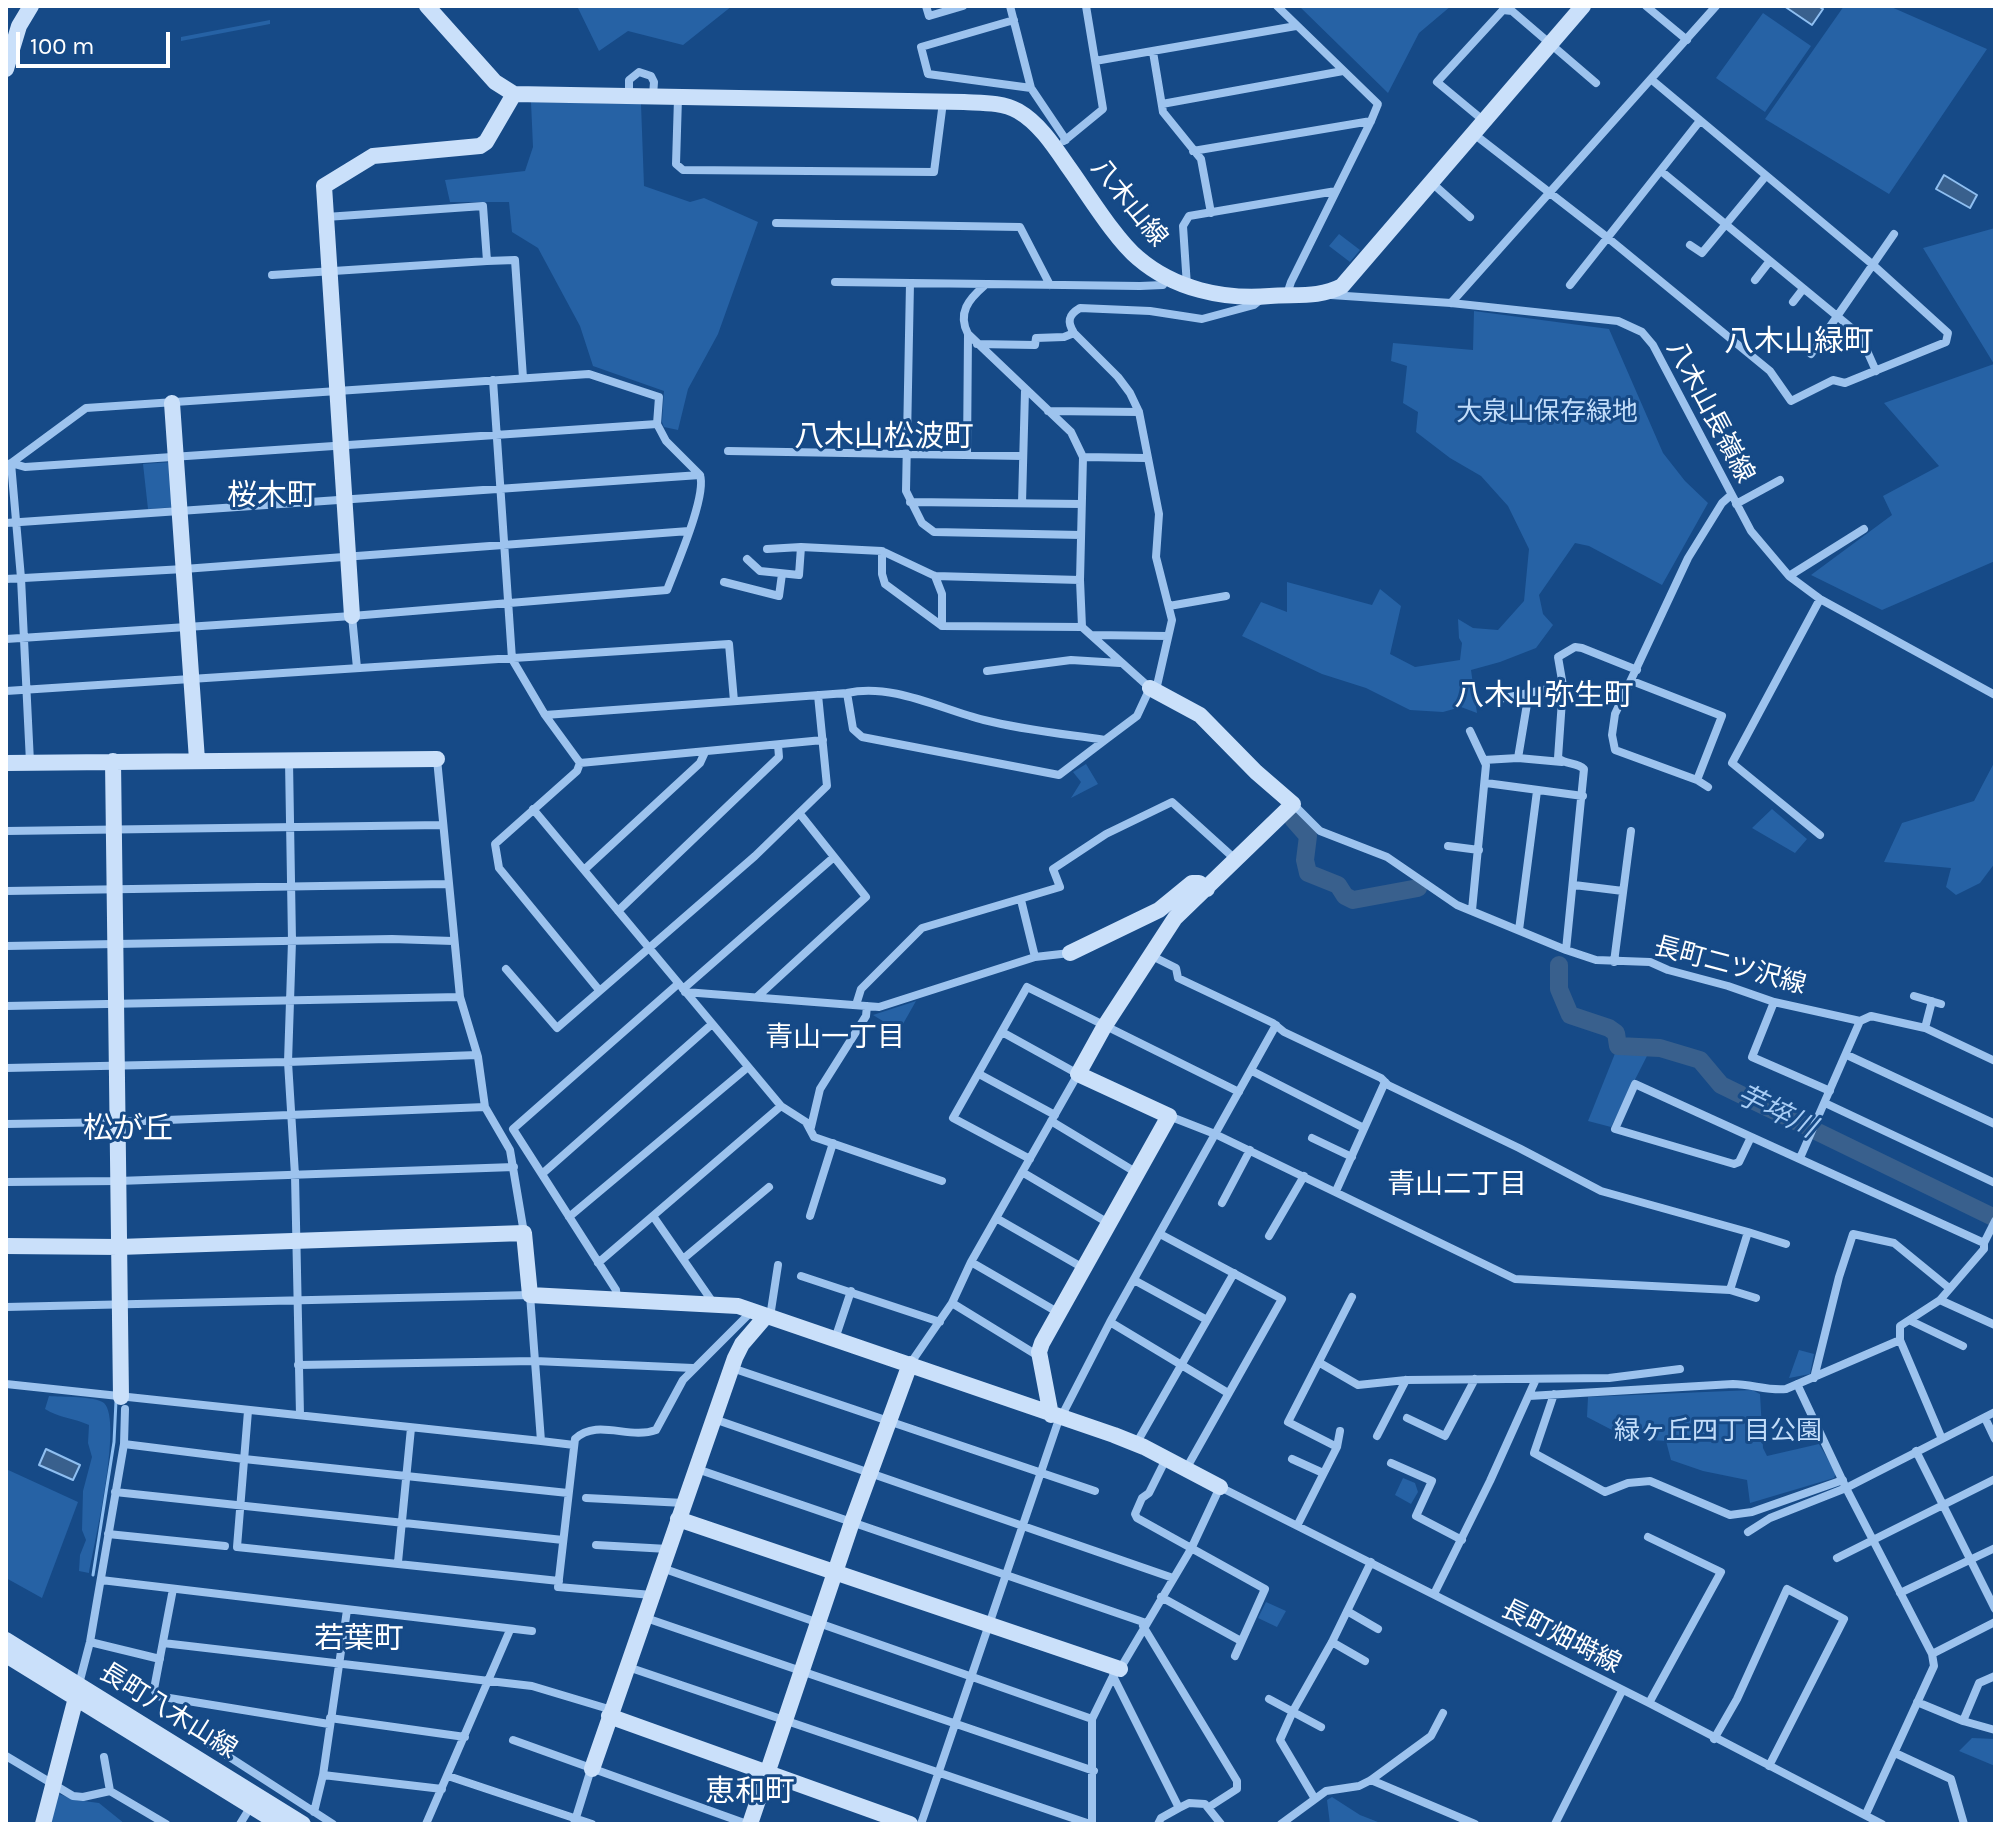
<!DOCTYPE html>
<html>
<head>
<meta charset="utf-8">
<style>
	body { margin:0 }
	#map { position:relative; width:2001px; height:1830px; overflow:hidden; background:#164a87; font-family:Karla,sans-serif }
	canvas { display:block }
	.frame { position:absolute; inset:0; border:8px solid #fff; pointer-events:none }
	.scale { position:absolute; left:16px; top:32px; width:154px; height:36px; box-sizing:border-box; border:4px solid #fff; border-top:0; padding-left:10px; font-size:24px; line-height:28px; white-space:nowrap; color:#fff; -webkit-text-stroke:6px #164a87; paint-order:stroke }
</style>
</head>
<body>
<div id="map">
<canvas width="2001" height="1830"></canvas>
<div class="frame"></div>
<div class="scale">100 m</div>
</div>
<script>
const g = document.querySelector('canvas').getContext('2d');
g.lineJoin = 'round';
function paint(path, color) {
  g.fillStyle = color;
  g.fill(path, 'evenodd');
}
function trace(path, color, width, dash) {
  g.strokeStyle = color;
  g.lineWidth = width;
  g.lineCap = dash ? 'butt' : 'round';
  g.setLineDash(dash || []);
  g.stroke(path);
}
function write(font, color, halo, rows, align = 'center') {
  g.font = font + ' Karla,"Noto Sans JP",sans-serif';
  g.lineWidth = 6;
  g.setLineDash([]);
  g.textBaseline = 'middle';
  g.strokeStyle = halo;
  g.fillStyle = color;
  for (const [text, x, y, turn = 0] of rows) {
    g.save();
    g.translate(x, y);
    g.rotate((+turn || 0) * Math.PI / 180);
    g.textAlign = isNaN(turn) ? turn : align;
    if (halo) g.strokeText(text, 0, 0);
    g.fillText(text, 0, 0);
    g.restore();
  }
}
paint(new Path2D(`
	M577 6H732L683 45 628 31 599 51Z
	M1299 6H1451L1419 33 1388 93Z
	M1844 6H1889L1987 49 1889 194 1765 119Z
	M1763 13 1811 46 1765 112 1716 78Z
	M270 20V24L181 41V37Z
	M531 102 641 104 644 186 690 202 704 198 758 222 718 334 688 389 678 430 664 427 662 422 664 391 593 366 580 326 538 248 512 232 509 202H450L445 180 525 171 533 147Z
	M1995 228V561L1882 610 1811 575 1892 515 1883 496 1939 466 1884 403 1994 364 1923 248Z
	M1339 234 1360 250 1350 262 1329 246Z
	M1474 311 1609 329 1663 453 1685 481 1708 503 1662 585 1589 546 1575 543 1539 595 1543 614 1553 625 1536 648 1500 662 1471 670 1477 713 1461 707 1443 712 1410 710 1366 688 1322 674 1242 636 1261 602 1287 612V582L1372 605 1380 589 1401 606 1390 654 1415 667 1460 660 1462 643 1459 638 1458 619 1473 628 1498 630 1524 601 1529 549 1508 506 1481 476 1450 458 1416 432 1418 412 1403 403 1407 366 1391 361 1393 343 1473 350Z
	M172 462 175 507 148 509 143 464Z
	M1995 761V863L1980 883 1956 895 1946 887 1951 868 1884 862 1902 823 1974 801Z
	M1086 764 1098 784 1071 798 1081 782 1073 772Z
	M1772 809 1807 839 1795 853 1752 828Z
	M916 1001 899 1031 873 1015Z
	M1616 1051 1648 1054 1611 1127 1588 1121Z
	M1799 1350 1814 1354 1810 1374 1789 1378Z
	M1752 1390 1760 1394 1763 1448 1767 1456 1819 1444 1836 1473 1834 1478 1750 1503 1747 1480 1703 1471 1671 1460 1666 1441 1653 1440 1651 1435 1612 1430 1587 1417 1588 1397Z
	M49 1396C61 1397 95 1396 104 1403 123 1421 94 1545 89 1573L79 1571 80 1555 86 1540 82 1530 83 1491 92 1457 88 1443 89 1425C74 1418 59 1418 45 1409Z
	M6 1469 78 1502 42 1598 6 1578Z
	M1403 1478 1415 1483 1418 1492 1411 1504 1395 1495Z
	M1266 1602 1286 1611 1277 1627 1258 1618Z
	M1972 1738 1995 1739V1766L1959 1751Z
	M56 1793 76 1800 99 1803 125 1824H45Z
	M1332 1797 1360 1815 1383 1824H1330L1327 1800Z`), '#2662a5');
const water = new Path2D(`
	M1784 6H1818L1823 9 1812 25Z
	M1944 175 1977 195 1970 208 1936 189Z
	M46 1449 80 1465 73 1480 39 1465Z`);
paint(water, '#39608d');
trace(water, '#8fbff1', 2);
trace(new Path2D(`
	M93 1575 114 1442 116 1401`), '#8fbff1', 3);
trace(new Path2D(`
	M1293 819 1308 836 1305 860 1308 873 1338 885 1345 896 1353 900 1418 888
	M1559 965V989L1570 1015 1609 1028 1616 1033 1618 1046 1660 1048 1700 1060 1721 1085 1995 1218`), '#39608d', 18);
trace(new Path2D(`
	M926 6 929 16 963 6
	M1010 6 1031 88
	M1277 6 1378 104 1371 121 1291 282 1287 294
	M1646 6 1687 40
	M1014 20 921 47 928 74 1031 88 1066 140
	M1153 52 1163 112 1201 159 1211 213
	M1095 61 1296 26
	M629 96V80L639 72 651 76 654 82 653 96
	M678 98 676 164 683 170 934 172 943 102
	M1162 104 1343 71
	M1484 121 1437 82 1503 10 1512 11 1596 83
	M1474 134 1608 238 1770 371 1791 401 1833 380 1845 383 1946 342 1948 333 1872 264 1652 80
	M1064 141 1103 109 1086 6
	M1193 151 1371 121
	M1661 171 1860 335 1876 371
	M1432 183 1470 217
	M326 217 483 206 487 261 515 260 523 378
	M776 223 1020 227 1050 285
	M1690 245 1702 253 1765 177
	M272 275 487 261
	M1755 280 1769 262
	M835 282 1140 286 1163 285 1167 278
	M910 283 906 491 922 523 934 532 1081 535
	M1570 285 1699 122
	M1187 286 1183 226 1189 216 1336 191
	M1331 295 1451 303 1618 321 1642 332 1653 345 1751 531 1789 576 1820 599 1995 695
	M1793 302 1803 289
	M1451 303 1716 6
	M977 344 1035 345 1036 338 1064 337 1074 333
	M1811 354 1894 234
	M493 380 512 659 545 715 847 693C893 683 940 709 984 720 1023 730 1065 734 1105 740L1137 716 1150 688 1082 627 1080 580 1083 457 1071 432 968 334C957 313 969 299 984 286
	M1048 411 1139 412
	M728 451 1023 456
	M967 455 968 334
	M1083 457 1146 458
	M10 464 86 408 589 374 659 397 657 424 666 441 700 475
	M910 502 1081 504
	M1022 503 1025 391
	M1736 504 1780 480
	M6 523 700 475C707 496 676 566 667 590L352 616 6 639
	M767 549 801 547
	M882 551V574L885 584 942 626 1082 627
	M747 559 760 571 799 575 801 547 882 551 935 576 1080 580
	M935 576 942 594V626
	M1789 576 1864 529
	M6 579 184 569 689 531
	M724 582 779 596 782 574
	M1169 606 1226 596
	M352 616 357 668
	M1092 635 1168 636
	M987 671 1071 660 1120 663
	M1632 681 1722 716 1697 780
	M1156 690 1172 620 1156 557 1159 514 1139 412 1130 393 1118 377 1074 333C1067 322 1068 315 1080 308L1150 311 1202 319 1254 305 1259 301
	M6 691 729 644 734 701
	M847 693 853 729 862 737 1059 775 1105 740
	M1499 699 1563 686
	M545 715 580 763 577 771 495 844 499 868 599 990
	M1470 731 1486 765 1472 910
	M1518 758 1529 692
	M437 759 460 997 478 1057 485 1107 510 1150 524 1233
	M1484 760 1518 758 1562 762
	M289 761 292 941 288 1062 295 1175 300 1415
	M30 762 21 578 11 463 25 467 657 424
	M580 763 823 740
	M1486 783 1583 796
	M1708 787 1697 780 1615 750 1612 735 1615 714 1688 558 1722 503 1731 495
	M1293 804 1320 831 1387 857 1457 905 1566 950 1596 960 1650 962 1668 970 1728 986 1774 1002 1860 1021 1871 1016 1925 1028 1995 1061
	M533 809 781 1106 806 1122 814 1137 942 1181
	M6 831 443 825
	M1820 835 1732 763 1820 599
	M1448 846 1479 850
	M584 870 700 763 705 752
	M1574 885 1623 891
	M6 891 448 884
	M1021 900 1035 957
	M618 911 779 757 778 745
	M1519 930 1537 791
	M6 946 392 939 453 941
	M1566 950 1584 769C1577 762 1566 765 1558 758L1563 686 1558 657 1575 647 1582 648 1637 670
	M1152 956 1176 968 1178 978 1273 1023 1284 1032 1381 1078 1388 1085 1519 1148 1601 1191 1748 1232 1730 1290 1515 1279 1215 1134 1169 1116
	M1614 962 1631 831
	M506 969 557 1028 755 856 827 786 818 695
	M683 989 834 857
	M685 992 879 1007 1035 957 1070 953
	M1914 996 1941 1004
	M757 997 866 897 800 814
	M1774 1002 1752 1057 1830 1091
	M856 1005 861 989 922 928 1060 887 1053 869 1106 834 1172 802 1235 859
	M6 1006 460 997
	M1925 1028 1932 1001
	M1847 1055 1995 1124
	M6 1068 288 1062 477 1055
	M1252 1071 1364 1128
	M979 1074 1055 1115
	M1825 1103 1995 1183
	M1051 1121 1137 1173
	M6 1124 118 1122 485 1107
	M811 1127 820 1089 866 1016 867 1006
	M1751 1137 1739 1162 1734 1164 1615 1129 1635 1084 1984 1243
	M1312 1138 1352 1157
	M1800 1158 1860 1021
	M1030 1159 953 1118 1027 987 1239 1092
	M1022 1172 1110 1224
	M542 1174 712 1024
	M6 1182 118 1181 514 1167
	M1336 1191 1385 1082
	M1222 1203 1250 1150
	M653 1216 714 1304
	M810 1216 833 1143
	M569 1217 748 1067
	M996 1218 1085 1269
	M1748 1232 1786 1244
	M1160 1234 1282 1299 1186 1469
	M1269 1236 1304 1176
	M683 1259 769 1187
	M971 1262 1059 1313
	M598 1263 781 1106
	M801 1276 940 1322
	M1134 1280 1207 1320
	M1730 1290 1756 1298
	M617 1299 616 1290 513 1129 678 984
	M1940 1300 1995 1325
	M952 1303 1040 1357
	M6 1307 530 1295 541 1441 6 1384
	M770 1317 778 1265
	M1911 1321 1963 1346
	M1110 1322 1228 1393
	M835 1339 851 1291
	M1320 1363 1358 1385 1406 1380 1609 1378 1680 1369
	M910 1364 952 1303 971 1262 1078 1074 1002 1032
	M298 1365 535 1361 693 1368
	M732 1368 1095 1491
	M1814 1378 1839 1277 1853 1234 1894 1243 1949 1288
	M1797 1384 1846 1488 1932 1654 1934 1666 1866 1814
	M1554 1394 1534 1453 1605 1492 1628 1483 1650 1481 1730 1515 1752 1512 1843 1480
	M1529 1396 1733 1384C1751 1384 1768 1391 1786 1389L1900 1340
	M248 1411 237 1547 559 1581
	M1407 1418 1445 1436 1475 1379
	M1985 1418 1995 1439
	M714 1419 1173 1578
	M1377 1436 1406 1380
	M1942 1439 1900 1340V1326L1940 1300 1984 1249V1243L1995 1221
	M541 1441 574 1445
	M124 1444 244 1459 568 1493
	M1136 1444 1234 1273
	M1337 1447 1288 1422 1352 1297
	M1916 1451 1995 1609
	M1166 1459 1149 1493 1142 1498 1135 1514 1137 1518 1265 1589 1235 1656
	M1292 1459 1323 1473
	M1391 1463 1432 1481 1416 1516 1462 1540
	M697 1469 1146 1623
	M115 1492 563 1540
	M586 1498 684 1503
	M1298 1524 1337 1447 1340 1431
	M1748 1532 1770 1518 1846 1488 1995 1412
	M108 1534 225 1546
	M1648 1537 1721 1572 1649 1703
	M596 1545 668 1549
	M1837 1558 1995 1479
	M398 1562 411 1428
	M662 1568 1092 1719
	M101 1580 532 1631
	M173 1589 154 1689 157 1696 329 1724
	M1900 1593 1995 1548
	M1434 1594 1490 1481 1536 1379
	M652 1595 558 1587 575 1439C597 1418 629 1440 656 1430L683 1380 751 1312
	M1161 1597 1241 1641
	M1347 1611 1378 1629
	M646 1618 1094 1771
	M1143 1626 1237 1781V1789L1209 1807
	M90 1642 160 1659
	M1332 1642 1365 1661
	M163 1643 532 1686 612 1710
	M1932 1654 1995 1622
	M628 1667 1090 1824
	M1113 1676 1179 1808 1189 1803 1205 1804 1221 1824
	M79 1684 90 1642 124 1444 125 1409
	M1269 1699 1321 1727
	M1917 1702 1963 1721 1995 1730
	M330 1718 465 1737
	M1963 1721 1979 1683 1995 1676
	M1714 1739 1737 1699 1787 1589 1844 1619 1769 1766
	M203 1740 333 1824
	M513 1740 747 1824
	M1895 1753 1951 1779 1964 1824
	M6 1756 73 1796 83 1797 110 1791
	M104 1757 110 1791 166 1824
	M323 1775 442 1789
	M448 1776 592 1824
	M1371 1780 1475 1824
	M1315 1799 1280 1740 1293 1711 1332 1642 1371 1562
	M314 1812 323 1775 347 1610
	M240 1824 251 1806
	M426 1824 510 1630
	M574 1824 591 1769
	M921 1824 1057 1425 1110 1322 1276 1025
	M1092 1824V1719L1113 1676 1120 1669 1191 1549 1220 1487 1649 1703 1882 1824
	M1158 1824 1161 1818 1179 1808
	M1281 1824 1326 1791 1359 1786 1371 1780 1431 1736 1443 1713
	M1555 1824 1622 1691`), '#9dc3ee', 8);
trace(new Path2D(`
	M427 6 495 82 514 94 964 102C982 103 1002 102 1018 111 1039 123 1054 146 1067 165 1086 191 1115 239 1138 258 1174 289 1224 300 1270 296 1295 294 1320 298 1342 286L1583 6
	M6 69 19 26 31 6
	M172 403 197 760
	M352 616 324 186 373 156 480 146 486 142 514 94
	M113 761 121 1397
	M6 763 437 759
	M1070 953 1159 910 1192 883H1199L1207 889
	M6 1246 119 1247 524 1233 530 1295 738 1306 1114 1435 1144 1447 1220 1487
	M1051 1415 1039 1352 1042 1343 1169 1116 1078 1074 1104 1027 1175 918 1293 804 1256 772 1200 715 1150 688
	M678 1519 1120 1669
	M6 1640 303 1824
	M6 1655 280 1824
	M609 1716 910 1824
	M592 1769 735 1358 742 1344 766 1316
	M43 1824 78 1690
	M750 1824 852 1522 910 1364`), '#cae0fa', 16);
write('26px', '#fff', '#164a87', [
	["八木山線",1129,203,51],
	["八木山長嶺線",1710,412,62],
	["長町二ツ沢線",1730,966,15],
	["長町畑塒線",1561,1637,27],
	["長町八木山線",168,1711,32]
]);
write('26px', '#c2ddfa', '#164a87', [
	["大泉山保存緑地",1547,413],
	["緑ヶ丘四丁目公園",1718,1432]
]);
write('28px', '#fff', '#164a87', [
	["青山一丁目",835,1038],
	["青山二丁目",1457,1185]
]);
write('italic 28px', '#a8cdf5', '#164a87', [
	["芋埣川",1776,1112,26]
]);
write('30px', '#fff', '#164a87', [
	["八木山緑町",1799,342],
	["八木山松波町",884,437],
	["桜木町",272,496],
	["八木山弥生町",1544,696],
	["松が丘",128,1129],
	["若葉町",359,1639],
	["恵和町",750,1792]
]);
</script>
</body>
</html>
